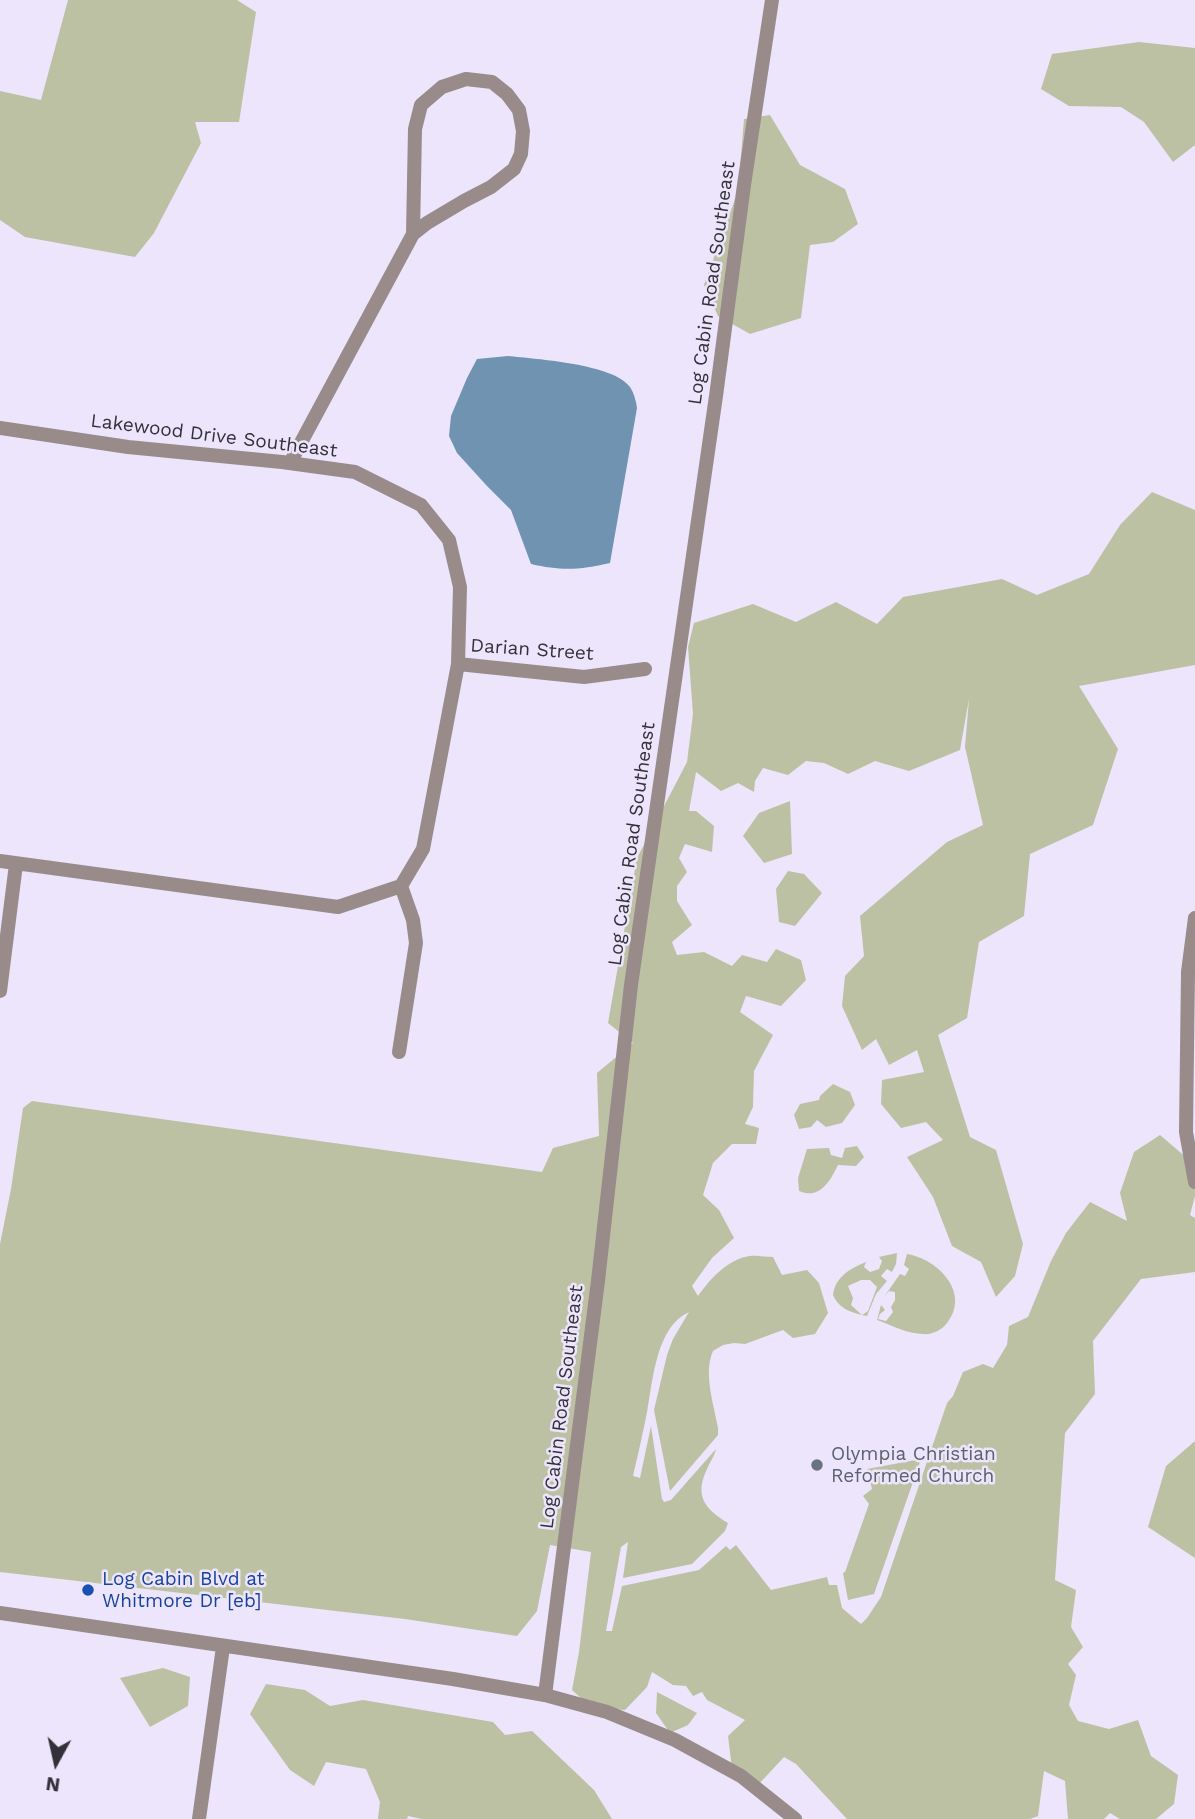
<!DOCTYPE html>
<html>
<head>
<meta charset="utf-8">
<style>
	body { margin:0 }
	#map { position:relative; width:1195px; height:1819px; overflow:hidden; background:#ece5fb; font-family:"Work Sans",sans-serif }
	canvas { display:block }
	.north { position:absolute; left:21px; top:1728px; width:70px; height:70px; -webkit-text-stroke:5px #ece5fb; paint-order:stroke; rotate:188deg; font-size:19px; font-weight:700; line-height:28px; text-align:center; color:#33303a }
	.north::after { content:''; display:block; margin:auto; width:24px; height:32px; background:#33303a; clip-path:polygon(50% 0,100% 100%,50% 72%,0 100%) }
</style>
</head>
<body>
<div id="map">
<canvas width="1195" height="1819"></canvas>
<div class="north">N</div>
</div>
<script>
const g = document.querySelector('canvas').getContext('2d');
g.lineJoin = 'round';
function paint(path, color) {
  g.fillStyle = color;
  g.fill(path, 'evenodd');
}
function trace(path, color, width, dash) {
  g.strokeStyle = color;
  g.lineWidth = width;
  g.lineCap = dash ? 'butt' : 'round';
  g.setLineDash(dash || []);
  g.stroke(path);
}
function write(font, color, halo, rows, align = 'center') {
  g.font = font + ' "Work Sans",sans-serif';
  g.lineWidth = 5;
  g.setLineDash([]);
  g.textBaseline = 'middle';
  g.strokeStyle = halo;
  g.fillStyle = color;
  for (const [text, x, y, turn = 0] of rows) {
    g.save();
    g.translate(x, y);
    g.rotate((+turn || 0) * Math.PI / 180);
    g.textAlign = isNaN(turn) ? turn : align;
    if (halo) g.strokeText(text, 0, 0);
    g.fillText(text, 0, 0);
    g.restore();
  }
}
paint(new Path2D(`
	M68 0H237L256 12 239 122H195L201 143 154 233 135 257 25 237 0 220V91L41 100Z
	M1139 42 1195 48V145L1173 162 1144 122 1121 107 1069 106 1041 89 1052 54Z
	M770 115 800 165 845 189 858 224 833 242 810 245 801 318 750 334 718 316 704 285 738 191 744 119Z
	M1152 492 1195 510V665L1079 686 1118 749 1093 825 1030 854 1024 916 979 942 967 1018 938 1035 970 1137 996 1150 1023 1244 1015 1276 996 1297 981 1262 952 1246 933 1197 907 1157 943 1140 926 1122 901 1128 881 1104 882 1080 924 1072 917 1050 889 1065 876 1039 862 1050 842 1006 845 976 864 956 860 916 947 842 983 825 965 747 969 699 960 750 909 771 875 761 848 774 824 763 806 761 788 775 763 768 755 781 754 792 738 783 721 791 696 772 689 811H696L714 826 712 852 685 844 679 858 687 872 677 886V901L692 925 672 942 677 955 704 952 732 966 742 955 767 962 776 949 801 960 806 980 781 1006 746 996 740 1012 773 1035 754 1071 753 1107 745 1124 759 1128 756 1144H732L713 1163 703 1195 719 1210 734 1238 712 1258 692 1286 698 1296C711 1278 728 1259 750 1256 757 1255 766 1257 773 1257L782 1275 807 1270 819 1283 828 1313 815 1334 793 1338 783 1330 745 1344 734 1343 723 1345 713 1351C703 1373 714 1405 718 1428V1435L670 1491 654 1410 667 1355 673 1339 689 1312C656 1327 653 1380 647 1412 643 1433 638 1454 633 1476L640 1478 651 1426 662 1499 664 1502 671 1500 716 1449C714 1457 710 1462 707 1469 694 1496 705 1509 728 1523L725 1531 692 1564 623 1578 628 1542 621 1547 606 1631H612L622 1586 699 1570 726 1546 730 1550 736 1545 771 1590 827 1577 829 1585H837L842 1608 861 1624 867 1618 881 1597 947 1403 953 1396 963 1372 983 1364 993 1368 1007 1345 1009 1326 1028 1317 1051 1261 1066 1233 1090 1202 1127 1221 1120 1193 1134 1152 1160 1135 1195 1165V1196L1190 1215 1195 1218V1272L1141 1279 1093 1341 1095 1394 1065 1433 1055 1580 1076 1590 1071 1627 1083 1647 1068 1664 1076 1675 1069 1705 1078 1721 1109 1729 1138 1720 1151 1756 1178 1775 1174 1804 1156 1819H1120L1110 1813 1104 1819H1068L1065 1781 1044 1771 1038 1816 1030 1819H847L796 1764 784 1757 757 1786 732 1769 728 1736 745 1720 707 1700 702 1692 693 1696 686 1686 673 1685 652 1672 647 1687 625 1710 591 1707 572 1690 579 1652 591 1552 550 1545 537 1611 517 1636 405 1619 0 1572V1244L11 1189 23 1108 32 1101 542 1172 553 1148 599 1136 597 1073 633 1043 608 1023 637 858 687 762 693 714 688 647 694 623 753 604 796 622 836 602 877 624 903 597 1002 579 1037 595 1089 574 1120 525Z
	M790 801 792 854 764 863 743 836 759 813Z
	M788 871 804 874 822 893 795 926 779 922 776 889Z
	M833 1084 850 1092 855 1105 842 1123 826 1127 817 1120 811 1127 799 1129 794 1115 800 1104 819 1100 820 1096Z
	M857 1146 864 1157 856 1166 838 1165C830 1181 820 1200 799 1191L798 1178 807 1149 829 1148 831 1155 842 1158 845 1148Z
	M897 1253 896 1264 892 1272 887 1269 881 1276 887 1281 876 1294 867 1316C852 1313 839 1309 833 1295 835 1277 851 1268 866 1262L864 1267 870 1272 879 1269 882 1261 879 1257ZM861 1280H870L877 1287 868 1311 862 1315 851 1305 853 1298 848 1286Z
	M907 1254C938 1259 971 1293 947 1323 942 1330 932 1335 923 1334 908 1334 891 1325 877 1320L881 1305 885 1310 880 1314 878 1319 886 1321 893 1312 891 1307 895 1300V1292L889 1291 884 1297 900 1274 905 1276 909 1269 904 1265Z
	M1195 1441V1558L1148 1527 1166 1466Z
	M921 1459 874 1594 848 1600 843 1573 845 1572 869 1504 863 1496 872 1489 867 1469Z
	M163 1668 190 1677 188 1706 150 1727 120 1678Z
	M266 1684 305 1690 330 1706 363 1700 493 1722 505 1735 532 1731 594 1790 612 1819H422L408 1816 407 1819H378L380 1802 366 1769 326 1762 314 1786 290 1770 250 1714Z
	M657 1692 697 1713 688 1725 670 1733 656 1713Z`), '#bdc1a3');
paint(new Path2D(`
	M508 356C536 359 614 364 630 387 634 393 636 401 637 408L610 563C580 570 561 571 531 564L511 510 487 486 457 453 449 436 451 416 467 378 477 359Z`), '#7093b1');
trace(new Path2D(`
	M399 1052 416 943 413 920 401 886`), '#988b8a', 14);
trace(new Path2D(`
	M0 428 128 447 282 462 355 472 421 505 449 540 460 587 458 664 423 849 401 886 338 907 0 861
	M290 463 413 234 427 223 464 201 491 187 514 169 521 154 523 131 519 110 507 94 492 82 466 79 442 87 421 105 415 129 413 234
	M458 664 584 677 645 669
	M1195 918 1188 972 1186 1132 1195 1182
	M0 991 16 864
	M545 1695 598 1281 631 985 716 396 744 185 772 0
	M199 1819 223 1647`), '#988b8a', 14);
trace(new Path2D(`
	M0 1613 453 1679 545 1695 607 1712 675 1740 741 1776 795 1819`), '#988b8a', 14);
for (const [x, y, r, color] of [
	[817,1465,7,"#6b7280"],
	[88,1590,7,"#1a4fb4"]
]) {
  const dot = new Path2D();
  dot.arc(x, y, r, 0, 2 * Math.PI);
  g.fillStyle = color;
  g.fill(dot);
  trace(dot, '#ece5fb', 2.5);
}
write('19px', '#33303a', '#ece5fb', [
	["Log Cabin Road Southeast",712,283,-82],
	["Lakewood Drive Southeast",214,436,7],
	["Darian Street",532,650,4],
	["Log Cabin Road Southeast",632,844,-82],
	["Log Cabin Road Southeast",562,1407,-83]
]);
write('19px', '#5b616d', '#ece5fb', [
	["Olympia Christian",831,1454],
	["Reformed Church",831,1476]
], 'left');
write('19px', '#164399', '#ece5fb', [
	["Log Cabin Blvd at",102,1579],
	["Whitmore Dr [eb]",102,1601]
], 'left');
</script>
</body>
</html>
